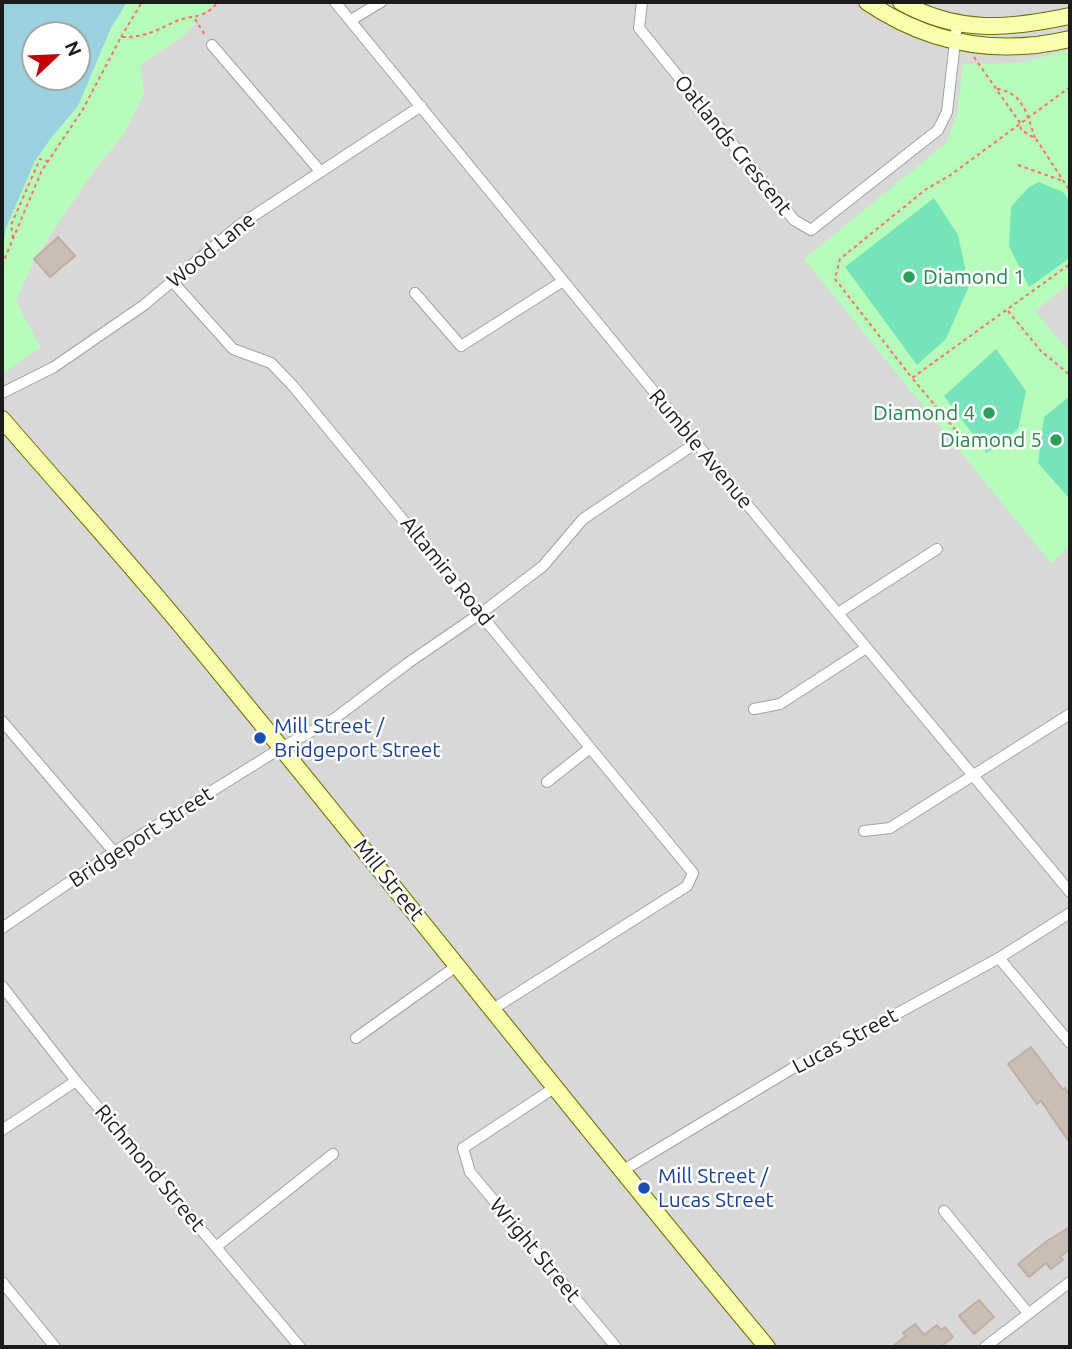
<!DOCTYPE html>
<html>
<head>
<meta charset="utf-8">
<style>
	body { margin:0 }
	#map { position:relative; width:1072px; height:1349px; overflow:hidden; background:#eee9df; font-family:Ubuntu,sans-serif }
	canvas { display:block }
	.frame { position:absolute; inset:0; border:4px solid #1b1b1b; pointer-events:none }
	.north { position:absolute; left:21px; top:21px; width:70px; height:70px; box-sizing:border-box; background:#fff; border:2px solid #a4a4a4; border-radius:50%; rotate:67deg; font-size:19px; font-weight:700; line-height:28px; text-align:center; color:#1b1b1b }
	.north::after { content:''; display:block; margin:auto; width:24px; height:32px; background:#c60001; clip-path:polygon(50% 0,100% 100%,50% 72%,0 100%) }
</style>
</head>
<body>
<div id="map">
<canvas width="1072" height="1349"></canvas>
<div class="frame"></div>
<div class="north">N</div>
</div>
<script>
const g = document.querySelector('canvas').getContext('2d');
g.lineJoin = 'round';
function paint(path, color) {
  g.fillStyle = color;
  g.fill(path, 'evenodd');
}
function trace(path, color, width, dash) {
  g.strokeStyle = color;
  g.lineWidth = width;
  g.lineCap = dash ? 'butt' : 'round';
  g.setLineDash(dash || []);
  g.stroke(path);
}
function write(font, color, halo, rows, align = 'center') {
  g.font = font + ' Ubuntu,sans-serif';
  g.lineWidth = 5;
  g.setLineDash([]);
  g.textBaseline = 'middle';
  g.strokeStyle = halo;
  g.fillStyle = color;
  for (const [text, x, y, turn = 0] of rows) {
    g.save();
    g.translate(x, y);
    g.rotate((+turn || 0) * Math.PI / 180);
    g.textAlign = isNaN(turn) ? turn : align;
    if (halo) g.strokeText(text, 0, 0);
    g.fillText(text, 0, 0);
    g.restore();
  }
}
paint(new Path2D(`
	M214 2H1070V1347H2V379L11 313 34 259 95 169 123 135 144 93 140 65 183 36Z`), '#d9d8d8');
paint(new Path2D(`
	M2 2H214L183 36 140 65 144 93 123 135 95 169 34 259 16 301 40 347 3 374 2 378ZM35 35H77V77H35Z
	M1070 50V283L1035 311 1070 353V546L1051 563 804 259 946 143 957 114 963 64 1019 63Z`), '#b6fdbc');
paint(new Path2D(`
	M1039 182 1063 192 1070 202V258L1029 287 1009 246 1011 207 1029 187Z
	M934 198 958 235 969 286 946 339 917 365 845 267Z
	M996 349 1026 391 1018 429 987 453 944 396Z
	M1070 396V495L1068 497 1038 463 1044 417Z`), '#76e4b9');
paint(new Path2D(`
	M2 2H127L111 28 78 106 51 138 35 161 6 228 2 252ZM35 35H77V77H35Z`), '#9bd0df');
const building = new Path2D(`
	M58 237 75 256 50 277 34 259Z
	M1031 1047 1063 1090 1065 1088 1070 1096V1143L1041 1101 1037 1104 1008 1064Z
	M1070 1227V1249L1060 1257 1063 1260 1051 1269 1046 1263 1029 1277 1018 1264 1047 1241Z
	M979 1300 994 1317 974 1334 959 1316Z
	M915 1324 924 1335 937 1325 941 1330 945 1327 953 1337 940 1347H892L906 1336 903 1333Z`);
paint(building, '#c9beb5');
trace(building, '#c0aea1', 2);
const street = new Path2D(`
	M335 2 696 443 1070 892
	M642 2 639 28 794 220 811 230 938 130 947 112 957 24
	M351 20 381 2
	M212 45 320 171
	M172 281 233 349 271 363 293 386 693 873 687 886 493 1009
	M415 293 461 346 563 281
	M2 393 54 367 144 305 238 226 421 106
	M838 613 937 549
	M754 709 780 704 866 648
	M2 721 114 852
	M547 782 590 748
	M864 831 890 828 1070 714
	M2 928 114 852 281 748 334 719 408 663 488 608 543 566 583 519 696 443
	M999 958 1070 1043
	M2 986 76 1081 300 1347
	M356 1038 458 965
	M554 1088 463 1148 470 1172 616 1347
	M2 1130 76 1081
	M622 1171 798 1065 878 1024 999 958 1070 913
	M944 1211 1028 1313
	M217 1246 333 1154
	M2 1282 55 1347
	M985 1347 1070 1282`);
const secondary = new Path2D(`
	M867 2C929 44 998 56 1070 39
	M901 2C958 34 1008 29 1070 16
	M2 419C64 491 128 561 188 634 383 870 571 1112 767 1347`);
trace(street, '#a2a2a2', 12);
trace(secondary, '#687400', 18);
trace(new Path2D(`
	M195 19 205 35
	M121 37 142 2
	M974 57 1020 123 1021 130 1036 139 1070 191
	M1070 87 952 174 925 190 840 259 835 279 912 378 1070 264
	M997 89C1024 93 1027 115 1035 138
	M1018 165 1063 181
	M13 238 11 225 40 159 47 161
	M2 265 42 170 82 111 121 37C142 38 156 31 174 22 192 14 204 20 218 2
	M1008 311 1041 351 1070 375
	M913 379 959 434`), '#ff6e5f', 2, [3.5, 3.5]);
trace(street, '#fff', 10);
trace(secondary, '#fbfead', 16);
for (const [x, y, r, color] of [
	[909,277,7,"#2e9e5b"],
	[989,413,7,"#2e9e5b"],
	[1056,440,7,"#2e9e5b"],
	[260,738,7,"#1a4fb4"],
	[644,1188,7,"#1a4fb4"]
]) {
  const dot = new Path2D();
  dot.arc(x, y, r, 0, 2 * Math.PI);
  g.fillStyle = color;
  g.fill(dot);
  trace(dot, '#fff', 2.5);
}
write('21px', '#1b1b1b', '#fff', [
	["Oatlands Crescent",733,145,51],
	["Wood Lane",211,250,-39],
	["Rumble Avenue",701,449,50],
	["Altamira Road",447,571,51],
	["Bridgeport Street",141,837,-33],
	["Mill Street",389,880,51],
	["Lucas Street",845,1041,-28],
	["Richmond Street",150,1168,50],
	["Wright Street",535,1250,50]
]);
write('21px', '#27864d', '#fff', [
	["Diamond 1",923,277,"left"],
	["Diamond 4",975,413],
	["Diamond 5",1042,440]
], 'right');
write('21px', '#164399', '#fff', [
	["Mill Street /",274,726],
	["Bridgeport Street",274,750],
	["Mill Street /",658,1176],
	["Lucas Street",658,1200]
], 'left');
</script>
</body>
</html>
